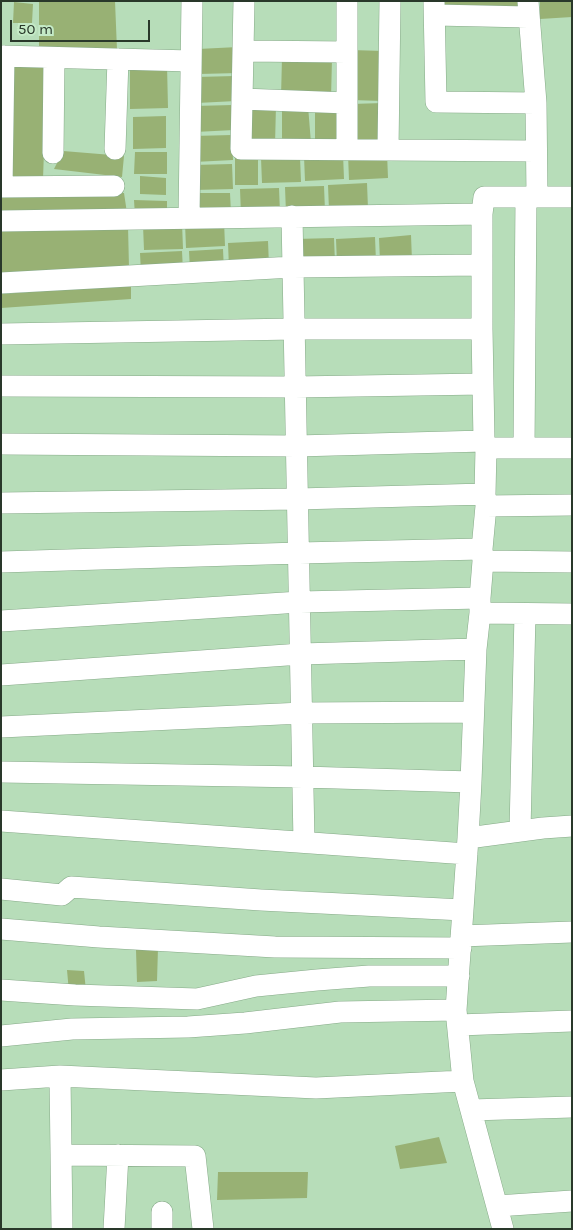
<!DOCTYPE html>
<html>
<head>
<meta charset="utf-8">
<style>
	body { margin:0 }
	#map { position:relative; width:573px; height:1230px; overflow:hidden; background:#b7ddb9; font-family:Karla,sans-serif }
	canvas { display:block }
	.frame { position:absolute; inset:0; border:2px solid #29382a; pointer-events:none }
	.scale { position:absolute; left:10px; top:20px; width:140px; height:22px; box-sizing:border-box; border:2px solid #29382a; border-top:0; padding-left:6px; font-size:15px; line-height:18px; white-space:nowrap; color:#29382a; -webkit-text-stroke:4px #c4eac6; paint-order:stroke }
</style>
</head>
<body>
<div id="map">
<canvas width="573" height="1230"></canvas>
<div class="frame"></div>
<div class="scale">50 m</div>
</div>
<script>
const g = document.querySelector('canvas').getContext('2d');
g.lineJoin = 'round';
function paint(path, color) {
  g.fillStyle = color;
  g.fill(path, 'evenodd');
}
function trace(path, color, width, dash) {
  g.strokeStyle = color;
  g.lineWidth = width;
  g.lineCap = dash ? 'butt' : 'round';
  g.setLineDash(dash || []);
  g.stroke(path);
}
paint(new Path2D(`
	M39 1H115L117 50H39Z
	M441 1H519V8L442 10Z
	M540 1H571L572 17 540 19Z
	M14 2 33 4 32 23H13Z
	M238 47 239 73 199 74 198 49Z
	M351 50 383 51V101L351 100Z
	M282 58 332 59 331 98 281 97Z
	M47 65 43 179H10V67Z
	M130 65H167L168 108 130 109Z
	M235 76 236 101 197 103 196 77Z
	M383 103V144L351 145V104Z
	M245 104 276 105 275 145H244Z
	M233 105 234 130 195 132 194 106Z
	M282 105 308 106 311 143 282 145Z
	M315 106H340L341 144 315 145Z
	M166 116V148L133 149V117Z
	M232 135 233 160 194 162 193 136Z
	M63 151 124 156 122 177 54 169Z
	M135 152H167V174H134Z
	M387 153 388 178 349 180 348 154Z
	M343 154 344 179 305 181 304 156Z
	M235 155H258V185H235Z
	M300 157 301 182 262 183 261 158Z
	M232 164 233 189 194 190 193 165Z
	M140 176 166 178V195L140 194Z
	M367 183 368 209 329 210 328 185Z
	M324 186 325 211 286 213 285 187Z
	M279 188 280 213 241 214 240 189Z
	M124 193 127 213 1 214V196Z
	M195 193H230L231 213H196Z
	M134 200 167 201V216H135Z
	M224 221 225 246 186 248 185 223Z
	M182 223 183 249 144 250 143 225Z
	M128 226 129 268 1 275V230Z
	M411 235 412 261H380L379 238Z
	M375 237 376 262 337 264 336 239Z
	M334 238 335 263 296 264 295 239Z
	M268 241 269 266 229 268 228 243Z
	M223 249 224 271H190L189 251Z
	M182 251 183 271 141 273 140 253Z
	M131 285V299L1 308V294Z
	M158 948 157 981 137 982 136 950Z
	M67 970 84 971 86 991 69 992Z
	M439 1137 447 1163 400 1169 395 1146Z
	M218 1172H308L307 1198 217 1200Z`), '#98b174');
const minor = new Path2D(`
	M244 1 241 149 536 151
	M434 1 436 102 536 103
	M528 1 536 103 537 197
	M435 15 528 17
	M243 51 347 52
	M1 56 191 61
	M242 99 347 103
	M115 149 118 59
	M347 149V1
	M388 150 390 1
	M53 153 54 58
	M1 187 114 186
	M2 187 4 56
	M292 216 304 842
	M189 218 192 1
	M1 221 482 214
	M1 283 293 267 481 265
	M1 334 295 329H482
	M1 386 295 387 483 384
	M1 444 297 446 484 441
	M486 448H572
	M524 448 526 197
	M1 503 298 499 485 494
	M486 506 572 505
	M483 561 572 562
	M1 562 299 553 482 549
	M480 613 572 614
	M1 621 300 602 480 598
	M1 675 301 654 476 649
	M1 727 302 713 473 712
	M1 772 303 777 471 782
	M1 821 467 854
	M520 831 525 614
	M468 838 543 828 572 826
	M1 889 62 895 71 887 261 900 463 910
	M1 929 99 937 275 947 461 948
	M461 936 572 932
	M1 990 75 995 197 999 256 986 317 980 369 976H459
	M458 1025 572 1021
	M1 1036 72 1029 188 1027 245 1023 340 1012 456 1010
	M60 1076 62 1229
	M1 1080 60 1076 316 1088 463 1081
	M471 1110 572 1107
	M61 1155 195 1156 203 1229
	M497 1206 572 1201
	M162 1212V1229
	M114 1229 118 1155
	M503 1229 463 1081 456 1010 468 838 471 782 476 649 480 613V598L483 561 482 549 486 506 485 494 486 448 484 441 482 329V214L484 197H572`);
trace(minor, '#85a987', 22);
trace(minor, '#fff', 21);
</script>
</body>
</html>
